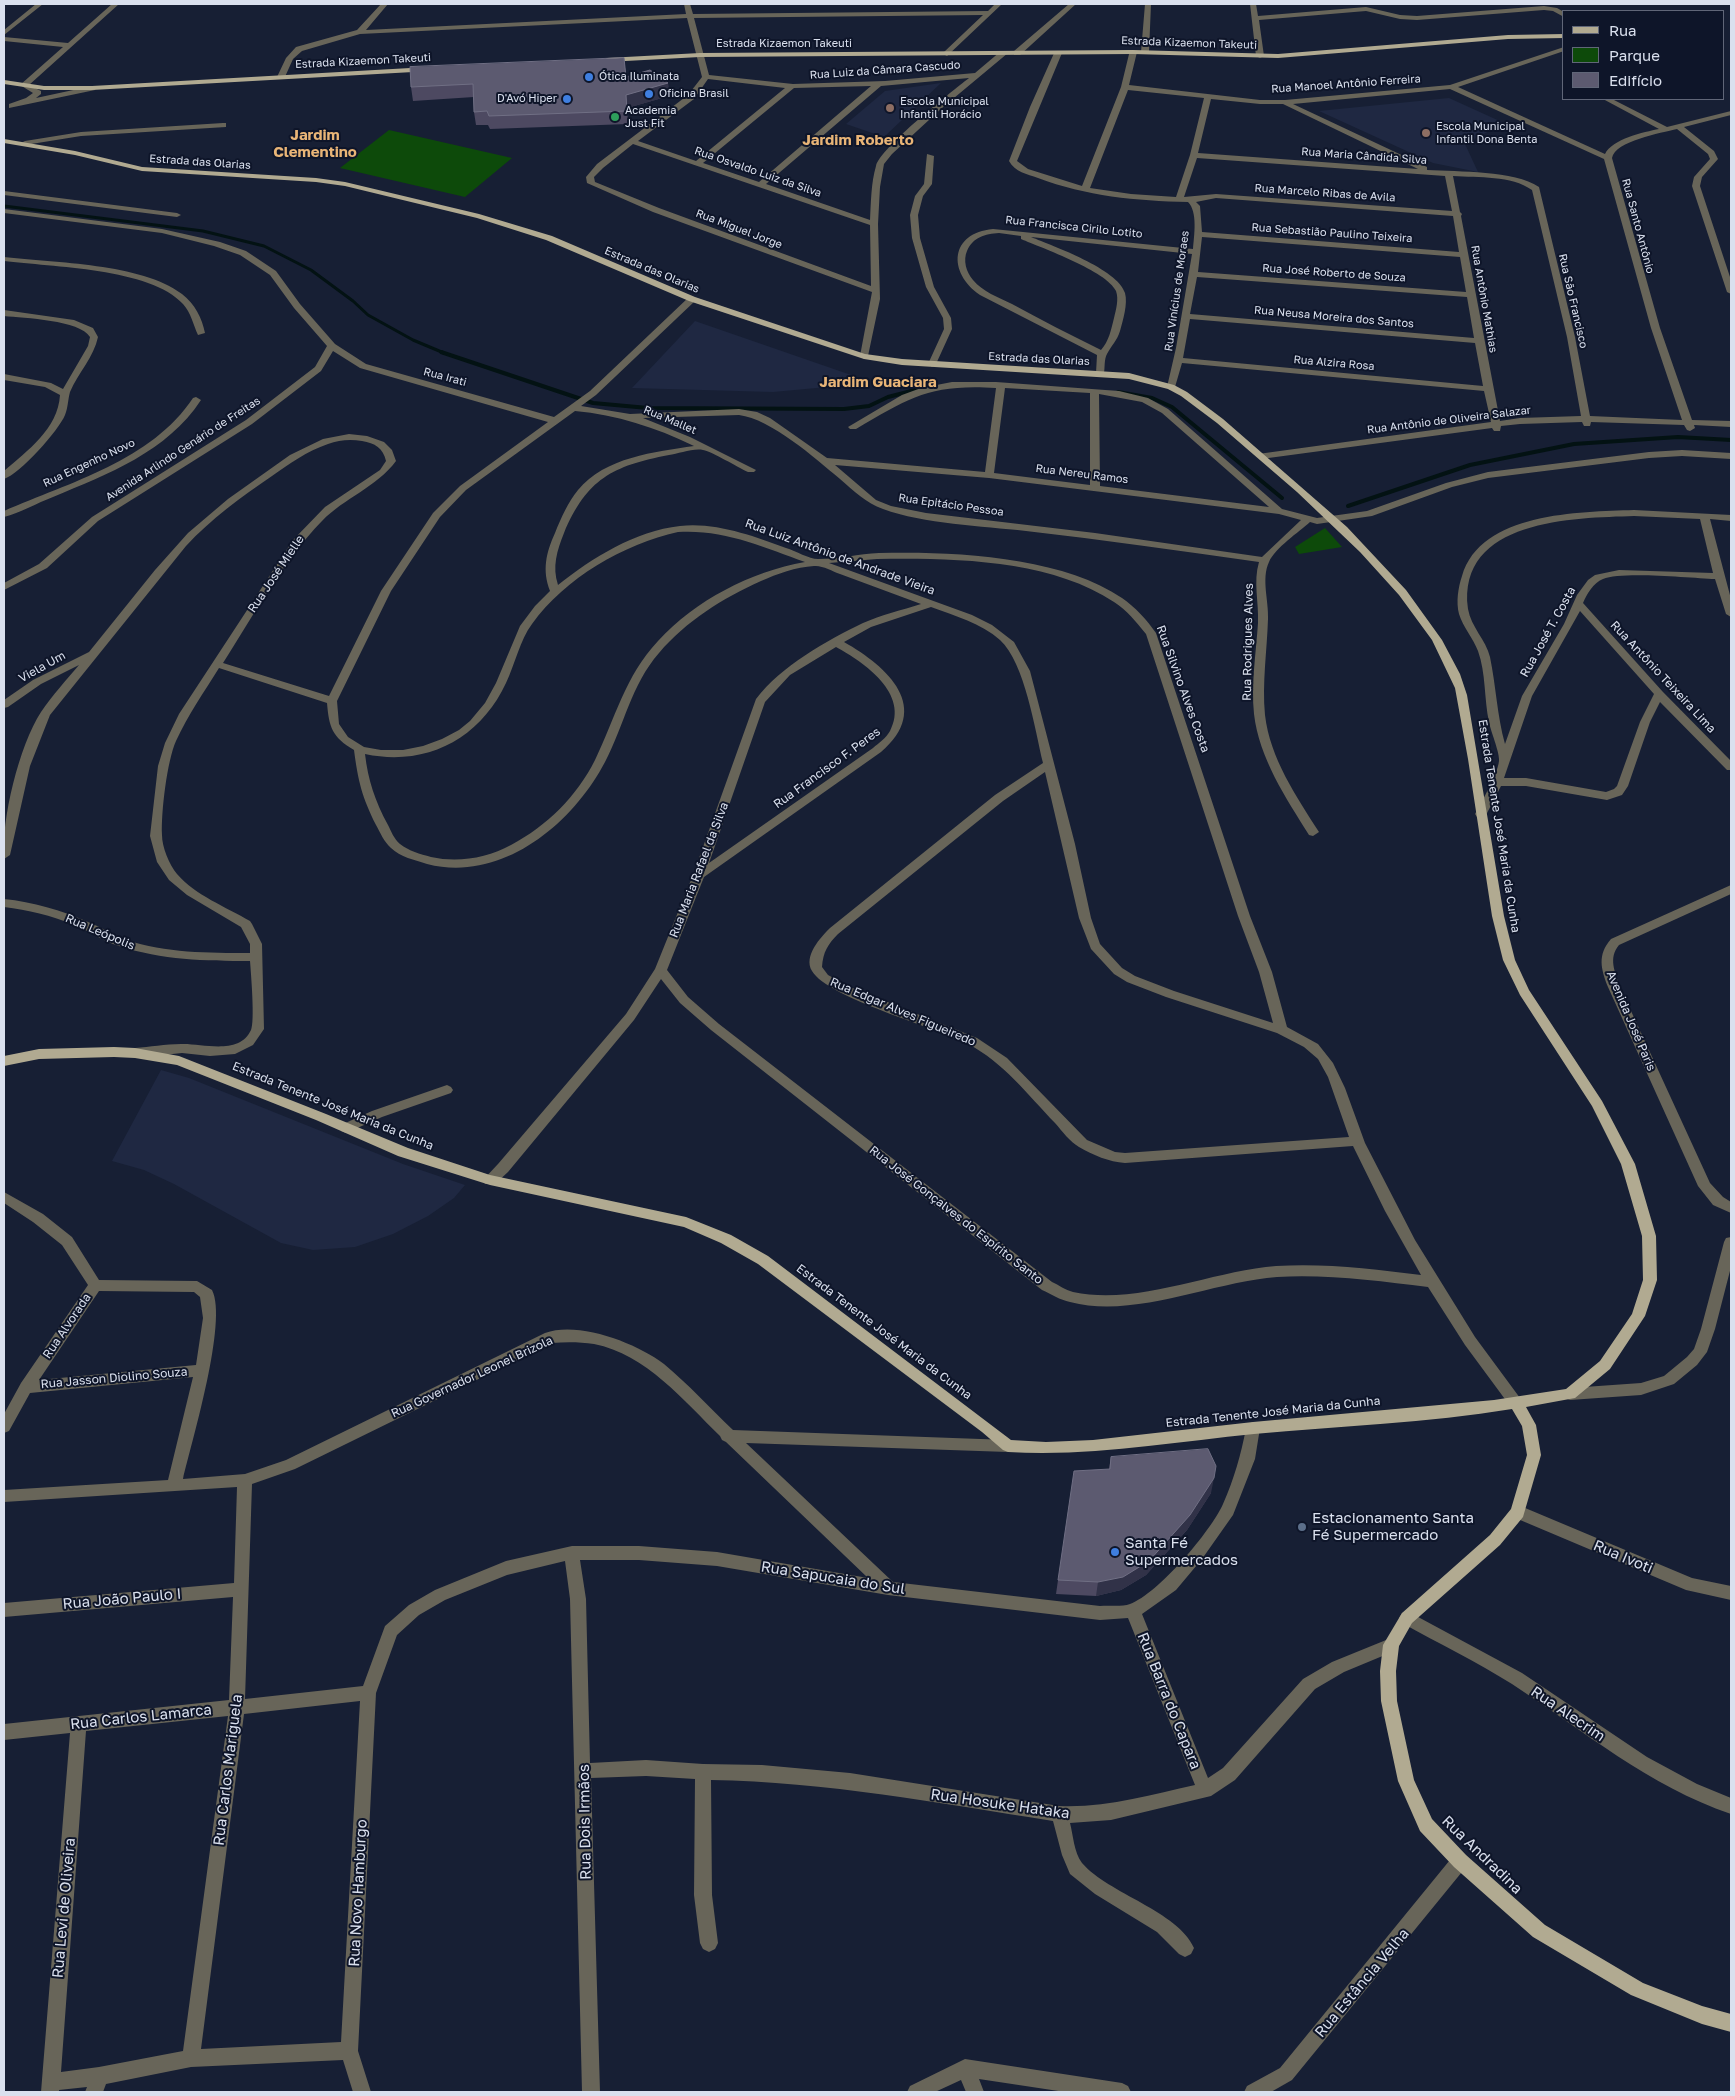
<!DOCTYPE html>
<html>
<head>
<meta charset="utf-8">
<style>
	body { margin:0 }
	#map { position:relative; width:1735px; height:2096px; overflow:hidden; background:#171f34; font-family:"Golos Text",sans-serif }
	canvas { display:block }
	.frame { position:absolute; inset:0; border:5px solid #dae0ee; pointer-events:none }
	.legend { position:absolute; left:1562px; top:10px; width:162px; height:90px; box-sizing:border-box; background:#0e1529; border:1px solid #606678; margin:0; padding:6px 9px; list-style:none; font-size:15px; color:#dae0ee }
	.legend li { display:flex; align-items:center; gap:10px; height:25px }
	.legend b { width:25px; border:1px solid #606678 }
</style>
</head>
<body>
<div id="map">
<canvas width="1735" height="2096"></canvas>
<div class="frame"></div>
<ul class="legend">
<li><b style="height:6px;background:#b1aa91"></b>Rua</li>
<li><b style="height:14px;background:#0d4a0a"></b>Parque</li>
<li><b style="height:14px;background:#5c5a70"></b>Edifício</li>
</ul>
</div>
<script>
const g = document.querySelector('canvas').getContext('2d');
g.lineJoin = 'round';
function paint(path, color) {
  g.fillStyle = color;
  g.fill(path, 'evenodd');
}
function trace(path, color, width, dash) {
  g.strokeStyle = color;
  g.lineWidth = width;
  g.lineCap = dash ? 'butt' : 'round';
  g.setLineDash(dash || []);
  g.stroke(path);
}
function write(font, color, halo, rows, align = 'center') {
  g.font = font + ' "Golos Text",sans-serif';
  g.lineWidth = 4;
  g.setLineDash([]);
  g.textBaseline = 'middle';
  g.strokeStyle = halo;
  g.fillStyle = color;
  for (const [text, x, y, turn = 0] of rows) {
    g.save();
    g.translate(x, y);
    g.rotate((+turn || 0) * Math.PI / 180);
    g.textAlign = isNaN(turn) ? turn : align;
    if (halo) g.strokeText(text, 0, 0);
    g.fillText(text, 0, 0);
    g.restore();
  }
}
paint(new Path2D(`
	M941 83 884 137 846 124 885 91Z
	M1449 98 1504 123 1465 144 1478 172 1433 163 1319 111Z
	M695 321 854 376 838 386 773 392 632 388Z
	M161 1070 189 1078 403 1164 465 1185 454 1198 428 1216 393 1234 355 1247 313 1250 281 1243 174 1184 144 1170 112 1161Z`), '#1f2842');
paint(new Path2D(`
	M389 130 512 158 465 197 340 168Z
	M1325 528 1342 547 1299 554 1295 547Z`), '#0d4a0a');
trace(new Path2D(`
	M4 206 203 231 264 246 311 270 353 301 368 315 413 340 444 353`), '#031213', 3);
trace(new Path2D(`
	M441 352 593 403 648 408 844 409 869 406 888 397 927 387
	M1118 392 1152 398 1172 407 1282 498
	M1348 506 1470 465 1574 444 1678 437 1731 440`), '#031213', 4);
paint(new Path2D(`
	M36 4H43L4 35V30Z
	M112 4H119L29 85 41 91V94L36 98 92 86 96 88 95 90 9 108V104L26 98 33 93 20 85 63 47 4 41V37L68 43Z
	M381 4H388L366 30 686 14 684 4H690L693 14 988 11 995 4H1002L947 56 943 54 944 52 983 15 694 18 709 75 793 84 885 81 975 73 1001 51 1008 53 942 108 892 154 884 164 880 187 878 224 880 299 868 356 864 359 860 356 872 292 653 212 587 183 586 177 597 164 688 95 702 77 687 18 360 34 302 51 293 59 284 79H278L277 77 286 58 296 47 357 30ZM969 78C951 92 881 147 876 166 871 183 871 202 870 220L766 184 881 86ZM708 79 785 88 696 161 638 141 694 99ZM871 86 759 182 703 163 794 88ZM633 144 870 225 871 286 659 208 595 182 594 177 603 168Z
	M1069 4H1076L1020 55H1014V51Z
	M1145 4H1151L1149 52 1145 54 1141 52Z
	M1250 4H1256L1258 16 1366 7 1400 15 1417 16 1544 6 1557 8 1564 12V17L1553 11 1544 10 1417 20 1400 19 1366 11 1259 20 1264 56 1260 58 1256 56Z
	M1564 47V51L1458 87 1605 154C1612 139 1644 132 1659 129L1603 99H1612L1667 127 1731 111V115L1684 127 1714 151 1718 159 1702 177 1700 186 1731 280V294L1727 292 1692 186 1694 177 1710 159 1708 154 1677 129C1661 133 1615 141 1612 158L1660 328 1692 420 1731 421V427L1694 425 1695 428 1690 431 1687 430 1684 425 1591 422 1590 426H1584L1582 422 1520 424 1501 426 1500 431H1494L1492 428 1261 459 1256 456 1258 454 1491 422 1484 391 1182 363 1175 387 1171 390 1168 389 1167 387 1176 348 1192 254 1031 237C1053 246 1118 269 1125 293 1128 304 1123 320 1120 331 1117 341 1111 346 1107 354 1104 359 1105 368 1104 373L1100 376 1096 373 1097 355 980 295C947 272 950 233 993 229L1193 249C1194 236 1198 212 1188 202 1136 201 1086 196 1038 178 1027 174 1015 172 1009 161L1030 107 1055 51 1062 53 1017 161 1028 169 1082 186 1121 87 1130 50 1137 52 1129 85 1260 100H1285L1450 85ZM1450 89 1604 159 1651 328 1682 420 1590 416 1575 337 1539 187C1514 170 1459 172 1427 170V167L1293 104ZM1128 90 1204 98 1190 155 1176 197 1131 194 1090 188ZM1211 99 1260 104H1283L1418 169 1198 153ZM1197 158 1445 176 1452 211 1216 194 1184 197ZM1453 176C1479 178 1511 175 1532 190L1567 337 1581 416 1520 418 1500 421 1461 216 1462 214 1460 212ZM1216 198 1453 216 1459 252 1202 232 1200 206 1196 202ZM999 233 1021 236V239C1042 248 1107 271 1116 291 1119 299 1116 310 1114 318 1111 330 1109 341 1101 350 1071 335 1041 320 1012 304 998 297 983 292 973 280 966 272 963 260 967 251 973 237 985 234 999 233ZM1202 237 1460 257 1466 292 1198 272ZM1197 277 1467 297 1474 338 1190 314ZM1190 319 1475 343 1483 386 1183 358Z
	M223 123H226V127L81 136 25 145 21 143 25 141 81 132Z
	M927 154 934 156 932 184 923 196 918 215 920 238 934 287 951 318 952 329 936 364 932 367 928 364 944 329 943 318 926 287 912 238 910 215 915 196 924 184Z
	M4 191 177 213 181 215 177 217 4 195Z
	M4 209 162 229 220 242 246 251 276 271 300 304 335 344 366 364 554 417 590 391 689 297H695V301L596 395 581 406 630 414 739 409 757 412 770 418 827 458 985 472 996 388C930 384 911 397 856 429H850L848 427 902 395 921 388 952 382H996L1119 391 1148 398 1168 409 1282 509 1317 518 1367 511 1446 483 1488 472 1649 452 1682 450 1731 453V459L1682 456 1649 458 1488 478 1452 487 1372 516 1317 524 1310 522C1299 532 1275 548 1269 562 1261 579 1269 601 1268 619 1267 651 1262 683 1265 715 1270 758 1296 796 1319 832L1313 836 1309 835C1286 798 1259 758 1254 714 1251 684 1256 653 1258 623 1259 602 1253 582 1259 562 1181 551 1104 540 1026 531 982 526 924 524 883 509 866 503 854 491 840 479 815 458 771 419 739 415L643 418 690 437 756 470 754 472H748C737 467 713 452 703 450 693 448 678 454 669 455 612 466 587 479 564 533 557 551 552 566 558 585 592 558 635 531 680 526 716 522 753 536 786 548 796 551 809 559 818 559 838 559 859 554 879 553 951 551 1061 556 1122 598 1135 607 1147 620 1156 633L1250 916 1272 972 1287 1027 1318 1044 1333 1063 1345 1088 1365 1143 1415 1240 1475 1337 1520 1398 1522 1402 1520 1406 1515 1408 1510 1406 1465 1345 1428 1287C1378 1281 1327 1274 1277 1277 1211 1282 1135 1319 1070 1302 1060 1300 1051 1294 1042 1290L711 1030 680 1003 661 979 634 1020 508 1172 495 1184H485L483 1180 498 1164 626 1014 655 969 693 875 756 699C781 666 826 641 863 623 881 615 902 610 921 604 894 594 867 584 840 574 832 571 822 565 814 566 796 567 777 574 761 581 723 598 686 621 659 653 631 685 624 726 605 762 572 825 501 883 427 864 415 860 400 857 391 848 384 842 380 832 376 825 362 797 358 781 354 750 332 737 329 727 327 703L219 668C204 692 188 715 176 741 167 761 161 812 162 835 162 847 169 864 177 874 195 895 226 907 250 921L252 924 262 944 264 1029 253 1045 235 1054 210 1056 182 1053 135 1058 131 1056 129 1053 131 1050 135 1048C150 1047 165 1044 181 1044 202 1043 239 1056 251 1030 255 1021 251 974 250 961 205 961 162 960 119 946 103 941 89 931 74 925 51 915 28 910 4 907V899C33 902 61 910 88 922 101 927 113 935 126 940 166 953 208 953 250 953V944L241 927 187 895 169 880 157 862 150 836 158 766 165 743 179 714 293 540 325 507 380 470 386 461C383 448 375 443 362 441 350 439 339 440 328 444 307 451 289 464 272 476 241 497 211 519 186 546L50 715 30 766 10 855 4 859C1 820 19 746 41 712 52 696 66 680 79 665L41 684 8 707 4 708V700L33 680 89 652 155 570 188 533 228 499 290 455 323 439 349 434 367 436 384 442 392 450 396 461C377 487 344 498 322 521 282 562 254 615 223 663L329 696 381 591 433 513 460 486 548 422 360 368 333 351 321 371 252 424 98 521 47 568 4 590V583L39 564 92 517 246 420 315 367 327 346 294 308 270 275 240 255 214 246 162 233 4 213ZM1005 388 1090 393V485L994 473ZM1099 394 1142 402 1162 413 1269 507 1100 486ZM575 411C617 415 655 427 694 446 655 452 605 457 578 490 568 502 561 518 555 533 546 553 542 570 550 591L535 606 520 626 496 683 485 703 470 721 459 730 442 739 423 746 403 750H381L364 747 348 737 339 724 337 701 391 591 440 517 466 490ZM835 465 989 478 1279 514 1301 520 1262 557 1095 533 926 513 891 506 876 500ZM678 532C723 529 764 547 805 562 750 572 696 600 658 641 625 676 615 719 595 760 577 796 547 826 511 845 487 858 458 863 431 857 420 854 409 851 400 844 394 839 391 831 388 825 375 801 368 780 365 754 426 767 480 739 506 683 515 664 520 640 532 624 565 578 624 544 678 532ZM877 559C952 558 1049 559 1114 602 1127 610 1136 622 1146 634L1238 916 1259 972 1273 1023 1174 991 1135 976 1122 968 1100 944 1091 918 1075 844 1030 671 1014 642 992 625 972 615 829 563ZM931 607C955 616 981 623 1000 640 1025 663 1035 730 1043 763L995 795 830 928C821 937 803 956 812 971 828 998 935 1027 968 1044 1003 1062 1028 1095 1055 1123 1062 1131 1070 1142 1079 1147 1093 1155 1109 1162 1125 1163L1353 1146 1385 1211 1421 1275C1373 1269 1325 1263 1276 1266 1211 1271 1138 1306 1073 1292 1065 1290 1059 1285 1052 1282L719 1024 688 997 667 970 704 877 881 752C933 708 888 667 844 642L871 627ZM836 647C864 662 910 694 890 731 886 738 879 743 873 748L709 863 765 702 790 675ZM1045 772 1079 918 1091 949 1114 974 1127 982 1166 997 1277 1033 1304 1047 1318 1059 1328 1077 1349 1137 1125 1153 1115 1152 1087 1140 1007 1058 977 1038 850 987 828 975 822 967C823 952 828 944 838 934L1003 801Z
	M4 257C55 263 141 263 182 294 195 304 202 318 205 333L198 335C193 324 191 313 183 304 151 268 51 267 4 261Z
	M4 310 74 320 93 328 98 337C94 357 78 373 70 392 68 399 68 408 65 415 59 430 20 474 4 479V471C27 451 58 429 60 395L45 387 4 380V374L51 383 63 389 88 346 90 337C80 320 24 318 4 316Z
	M196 397 201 400C167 452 108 474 53 497 37 503 20 513 4 517V511C70 482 151 461 193 398Z
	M1634 510 1731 515V521L1710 519 1731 599V617L1726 614 1715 579C1690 578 1622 571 1603 579 1593 583 1587 594 1583 603L1663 692 1731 761V770H1727L1660 702 1650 722 1628 786 1622 795 1607 800 1526 786H1501L1485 817H1477L1475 814C1481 803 1500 770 1499 759 1499 751 1491 732 1489 722 1484 699 1486 673 1478 651 1473 638 1463 627 1459 614 1456 602 1458 588 1462 576 1481 512 1579 512 1634 510ZM1634 516 1700 519 1713 573 1619 570 1595 575 1588 580 1577 595 1564 624 1522 696 1505 744C1497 715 1496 686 1490 657 1486 640 1471 627 1468 609 1457 519 1574 518 1634 516ZM1580 611 1654 694 1640 722 1617 786 1614 789 1606 792 1526 778H1504L1532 696Z
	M1731 885V894L1619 945C1608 958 1615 972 1620 987L1710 1183 1723 1197 1731 1202V1213L1713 1205 1698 1186 1608 987C1601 969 1597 955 1611 939Z
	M447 1085 451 1087 453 1090 451 1093 382 1117 346 1133 341 1131 340 1128 341 1125 372 1111Z
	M4 1192 43 1214 72 1237 99 1280 197 1281 212 1290C228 1321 192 1441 183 1479L245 1474 286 1460 545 1333C579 1321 636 1343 664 1364 688 1384 710 1408 733 1430L1008 1440 1013 1442 1015 1446 1013 1450 1008 1452 746 1443 893 1582 1100 1606C1109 1605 1122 1607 1130 1604 1158 1594 1211 1531 1223 1504 1234 1479 1241 1455 1246 1428L1248 1424 1253 1422 1258 1424 1260 1428 1255 1459 1233 1515 1202 1559 1176 1590 1142 1614 1208 1778 1223 1768 1303 1679 1332 1662 1391 1638 1397 1640 1399 1645 1397 1650 1344 1672 1315 1689 1235 1780 1211 1796 1111 1820 1070 1823C1073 1834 1074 1853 1082 1863 1109 1894 1178 1911 1194 1948L1191 1954 1185 1957 1179 1954 1157 1932 1095 1894 1070 1874 1062 1855 1053 1821C939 1803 826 1782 711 1780L712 1895 718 1943 715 1949 709 1952 703 1949 700 1943 694 1895 695 1779 646 1776 591 1778 600 2092H582L570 1599 565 1561 507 1575 445 1600 419 1615 397 1635 376 1693 358 2051 371 2092H353L343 2060 191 2067 106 2084 103 2092H85L87 2087 59 2090V2092H41L70 1733 4 1740V1724L229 1700 233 1597 4 1617V1603L234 1583 237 1487 4 1502V1490L168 1480 193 1377 30 1393 9 1431 4 1433V1414L21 1383 88 1285 62 1245 33 1222 4 1203ZM99 1291 194 1292 200 1297 203 1318 196 1365 39 1380ZM552 1343C566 1342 580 1342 594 1344 646 1354 684 1401 720 1436L722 1440 726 1442 868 1578 717 1552 639 1546H572L506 1561 435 1590 409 1605 385 1626 363 1686 245 1699 252 1484 295 1469ZM580 1560H639L717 1566 888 1595 1100 1620 1128 1618 1195 1785C1150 1795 1106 1808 1059 1806L850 1773 762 1765 703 1764 646 1760 590 1763 586 1599ZM360 1701 341 2042 201 2049 244 1714ZM228 1716 183 2051 99 2067 61 2072 86 1731Z
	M1731 1237V1267L1715 1329 1707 1352 1697 1365 1674 1384 1641 1395 1570 1400 1565 1398 1563 1394 1565 1390 1570 1388 1641 1383 1664 1376 1687 1357 1694 1349 1701 1329 1724 1242 1726 1238Z
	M1518 1505 1692 1578 1731 1586V1600L1686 1590 1513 1517 1511 1512 1513 1507Z
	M1407 1611 1522 1673 1647 1757 1697 1784 1731 1798V1814C1649 1786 1584 1731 1512 1684 1477 1662 1438 1643 1402 1623L1399 1618 1402 1613Z
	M1460 1853 1466 1855 1468 1861 1466 1867 1292 2080 1271 2092H1244L1247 2086 1280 2068 1454 1855Z
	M965 2059 1122 2083 1128 2086 1131 2092H1065L979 2079 984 2092H966L961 2080 935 2092H907L910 2086Z`), '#686559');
paint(new Path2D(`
	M1564 34V38L1508 39 1278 58 1133 54 700 57 607 62 603 60 607 58 700 53 1133 50 1278 54 1508 35Z
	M428 67 432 69 431 71 92 90H44L4 84V80L44 86H92Z
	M4 139 75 151 142 167 316 178 345 182 479 214 552 236 695 297 865 354 902 359 1129 373 1174 385 1187 392 1223 419 1347 527 1406 590 1442 640 1460 674 1467 695 1504 916 1515 960 1529 990 1602 1101 1635 1164 1656 1236 1657 1280 1645 1316 1610 1369 1575 1398 1526 1407 1536 1425 1541 1455 1523 1517 1500 1545 1412 1623 1399 1646 1396 1671 1397 1701 1414 1780 1432 1819 1466 1855 1545 1925 1643 1983 1702 2006 1731 2014V2032L1702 2024 1631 1995 1533 1937 1454 1867 1420 1831 1398 1781 1381 1701 1380 1671 1383 1645 1402 1613 1490 1535 1511 1509 1527 1455 1522 1426 1512 1409C1428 1423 1339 1426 1254 1434 1172 1442 1091 1457 1008 1452L1003 1450 982 1432 758 1264 721 1243 684 1227 490 1185 398 1156 316 1120 177 1065 135 1058 114 1057 39 1059 4 1066V1056L39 1049 114 1047 135 1048 179 1056 326 1114 408 1148 490 1175 686 1217 731 1235 768 1256 1011 1440 1046 1442 1093 1440 1253 1422 1494 1400 1566 1389 1600 1361 1632 1314 1643 1280 1642 1236 1621 1164 1592 1106 1520 995 1503 960 1492 916 1468 759 1455 688 1432 640 1399 595 1360 552 1297 492 1217 423 1181 396 1168 389 1129 379 902 365 864 359 689 301 546 240 477 218 345 186 316 182 142 171 75 155 4 143Z`), '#b1aa91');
paint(new Path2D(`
	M624 58 626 77 668 83 669 96 627 108 628 124 490 129 488 125H476L474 112V97L413 101 411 87Z
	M1111 1457 1211 1493 1187 1530 1146 1575 1121 1590 1096 1596 1056 1594 1058 1580 1109 1469Z`), '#4d4961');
paint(new Path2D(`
	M668 83 669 96 627 108 626 95Z
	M1214 1478 1211 1493 1187 1530 1146 1575 1121 1590 1096 1596 1098 1582Z`), '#313248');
const building = new Path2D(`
	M624 58 626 77 650 70 668 83 626 95 627 111 489 116 487 111 474 112 473 84 411 87 410 67Z
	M1208 1449 1216 1466 1214 1478 1190 1515 1149 1561 1123 1577 1098 1582 1058 1580 1074 1471 1110 1469 1111 1457Z`);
paint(building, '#5c5a70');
trace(building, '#706f84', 1);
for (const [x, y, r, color] of [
	[589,77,5,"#3f7fe0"],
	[649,94,5,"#3f7fe0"],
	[567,99,5,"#3f7fe0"],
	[890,108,5,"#8d6e63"],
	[615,117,5,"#2e9e5b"],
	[1426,133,5,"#8d6e63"],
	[1302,1527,5,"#5c6f8a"],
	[1115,1552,5,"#3f7fe0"]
]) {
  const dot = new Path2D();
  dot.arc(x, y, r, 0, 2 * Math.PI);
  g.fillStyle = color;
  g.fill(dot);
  trace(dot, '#0e1529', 2);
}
write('11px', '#dae0ee', '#0e1529', [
	["Estrada Kizaemon Takeuti",1189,43,2],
	["Estrada Kizaemon Takeuti",784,44],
	["Estrada Kizaemon Takeuti",363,61,-3],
	["Rua Luiz da Câmara Cascudo",885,70,-4],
	["Rua Manoel Antônio Ferreira",1346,84,-4],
	["Rua Maria Cândida Silva",1364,156,4],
	["Estrada das Olarias",200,162,4],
	["Rua Osvaldo Luiz da Silva",758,172,19],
	["Rua Marcelo Ribas de Avila",1325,193,4],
	["Rua Santo Antônio",1638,226,75],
	["Rua Francisca Cirilo Lotito",1074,227,6],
	["Rua Miguel Jorge",739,229,21],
	["Rua Sebastião Paulino Teixeira",1332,233,4],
	["Estrada das Olarias",652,270,23],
	["Rua José Roberto de Souza",1334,273,4],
	["Rua Vinícius de Moraes",1177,291,-82],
	["Rua Antônio Mathias",1484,299,80],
	["Rua São Francisco",1573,301,77],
	["Rua Neusa Moreira dos Santos",1334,317,5],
	["Estrada das Olarias",1039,359,3],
	["Rua Alzira Rosa",1334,363,5],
	["Rua Irati",445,377,15],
	["Rua Mallet",670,420,23],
	["Rua Antônio de Oliveira Salazar",1449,420,-7],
	["Avenida Arlindo Genário de Freitas",183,449,-33],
	["Rua Engenho Novo",89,463,-25],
	["Rua Nereu Ramos",1082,474,7],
	["Rua Epitácio Pessoa",951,505,8]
]);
write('11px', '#dae0ee', '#0e1529', [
	["Ótica Iluminata",599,77],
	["Oficina Brasil",659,94],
	["D'Avó Hiper",557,99,"right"],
	["Escola Municipal",900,102],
	["Infantil Horácio",900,115],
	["Academia",625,111],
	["Just Fit",625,124],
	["Escola Municipal",1436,127],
	["Infantil Dona Benta",1436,140]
], 'left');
write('12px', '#dae0ee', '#0e1529', [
	["Rua Luiz Antônio de Andrade Vieira",840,557,20],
	["Rua José Mielle",276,574,-56],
	["Rua José T. Costa",1548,632,-61],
	["Rua Rodrigues Alves",1248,642,-89],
	["Viela Um",42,667,-29],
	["Rua Antônio Teixeira Lima",1663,677,47],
	["Rua Silvino Alves Costa",1183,689,70],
	["Rua Francisco F. Peres",827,768,-36],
	["Estrada Tenente José Maria da Cunha",1499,826,81],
	["Rua Maria Rafael da Silva",699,870,-69],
	["Rua Leópolis",100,932,23],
	["Rua Edgar Alves Figueiredo",903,1012,23],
	["Avenida José Paris",1631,1021,67],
	["Estrada Tenente José Maria da Cunha",333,1106,22],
	["Rua José Gonçalves do Espírito Santo",956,1215,38],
	["Rua Alvorada",67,1326,-56],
	["Estrada Tenente José Maria da Cunha",884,1332,37],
	["Rua Governador Leonel Brizola",472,1377,-25],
	["Rua Jasson Diolino Souza",114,1378,-5],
	["Estrada Tenente José Maria da Cunha",1273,1412,-6]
]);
write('bold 15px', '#e9b577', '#0e1529', [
	["Jardim",315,135],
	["Clementino",315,152],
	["Jardim Roberto",858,140],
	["Jardim Guaciara",878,382]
]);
write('15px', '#dae0ee', '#0e1529', [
	["Estacionamento Santa",1312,1518],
	["Fé Supermercado",1312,1535],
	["Santa Fé",1125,1543],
	["Supermercados",1125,1560]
], 'left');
write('15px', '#dae0ee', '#0e1529', [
	["Rua Ivoti",1623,1557,23],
	["Rua Sapucaia do Sul",833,1578,9],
	["Rua João Paulo I",122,1599,-5],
	["Rua Barra do Capara",1169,1701,68],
	["Rua Alecrim",1568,1714,34],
	["Rua Carlos Lamarca",141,1717,-6],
	["Rua Carlos Mariguela",228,1770,-83],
	["Rua Hosuke Hataka",1000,1804,8],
	["Rua Dois Irmãos",585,1822,-91],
	["Rua Andradina",1482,1855,44],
	["Rua Novo Hamburgo",358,1893,-87],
	["Rua Levi de Oliveira",64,1908,-85],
	["Rua Estância Velha",1362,1983,-50]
]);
</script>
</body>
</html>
